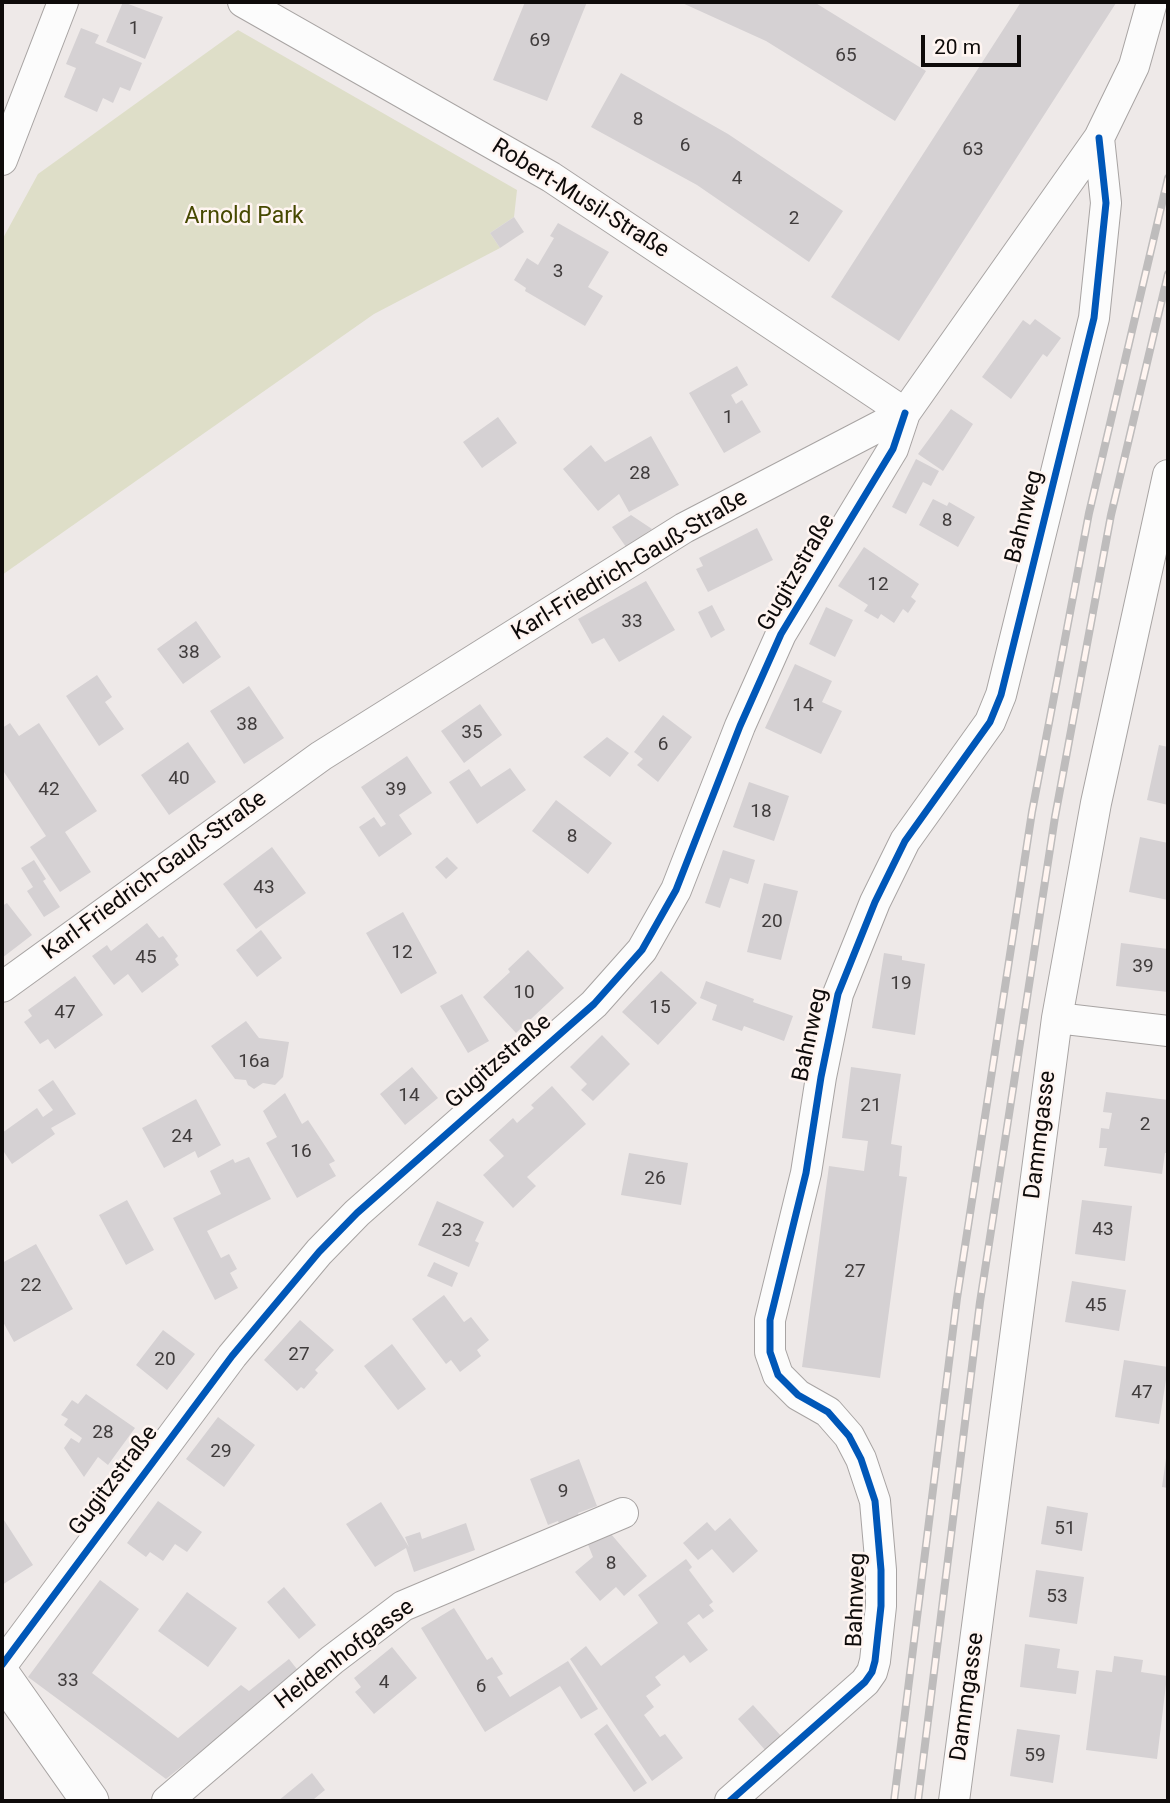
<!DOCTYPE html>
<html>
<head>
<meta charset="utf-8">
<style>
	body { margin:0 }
	#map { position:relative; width:1170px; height:1803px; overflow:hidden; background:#eee9e8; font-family:Roboto,sans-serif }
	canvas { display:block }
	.frame { position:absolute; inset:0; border:4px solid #0e0b0a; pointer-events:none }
	.scale { position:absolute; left:921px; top:35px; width:100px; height:32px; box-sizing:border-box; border:4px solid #0e0b0a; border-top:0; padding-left:9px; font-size:21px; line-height:24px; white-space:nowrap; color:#0e0b0a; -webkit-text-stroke:5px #fff5f1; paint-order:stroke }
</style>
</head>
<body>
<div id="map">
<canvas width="1170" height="1803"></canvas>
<div class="frame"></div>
<div class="scale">20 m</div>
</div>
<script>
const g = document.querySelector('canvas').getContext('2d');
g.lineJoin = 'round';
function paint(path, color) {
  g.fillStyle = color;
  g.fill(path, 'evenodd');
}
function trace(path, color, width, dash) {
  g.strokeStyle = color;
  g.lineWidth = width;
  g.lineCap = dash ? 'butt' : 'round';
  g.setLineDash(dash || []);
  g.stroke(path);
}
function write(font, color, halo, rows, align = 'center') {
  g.font = font + ' Roboto,sans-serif';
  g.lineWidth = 5;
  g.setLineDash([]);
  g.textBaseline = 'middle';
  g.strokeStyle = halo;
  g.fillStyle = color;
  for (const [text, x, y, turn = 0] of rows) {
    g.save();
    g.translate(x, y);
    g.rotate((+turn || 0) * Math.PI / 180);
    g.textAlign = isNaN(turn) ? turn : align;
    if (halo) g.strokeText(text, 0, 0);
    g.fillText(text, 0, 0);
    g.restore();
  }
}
paint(new Path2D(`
	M238 30 517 190 514 217 490 233 500 248 374 314 2 575V240L38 174Z`), '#dedec8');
paint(new Path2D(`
	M123 2 163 17 145 59 106 42Z
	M525 2H587L547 101 493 80Z
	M680 2H814L926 71 895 121 766 41Z
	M1021 2 1116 3 899 341 831 297Z
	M81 28 99 35 95 43 142 63 130 91 120 87 113 103 103 98 97 112 64 97 76 68 66 64Z
	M621 73 728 134 843 211 809 262 697 185 591 127Z
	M514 217 524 232 500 248 490 233Z
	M558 223 609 252 588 287 603 296 585 326 525 291 526 288 514 280 527 258 538 265 554 238 550 236Z
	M1035 319 1061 338 1047 357 1043 354 1011 399 982 377 1023 320 1030 325Z
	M737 366 748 385 731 395 736 404 742 400 761 432 724 453 689 393Z
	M951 409 973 424 943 471 918 454Z
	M498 417 517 443 482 468 463 442Z
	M651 436 679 485 629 512 619 494 598 511 563 469 591 445 605 462Z
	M916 459 939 471 931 486 923 482 906 514 892 507Z
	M933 499 947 506 949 502 975 517 958 547 919 525Z
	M631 515 652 529 626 547 612 527Z
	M757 528 773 560 708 592 696 569 703 566 699 558Z
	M864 547 919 584 911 597 916 601 908 613 903 609 894 623 881 614 878 619 864 611 868 605 838 586Z
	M646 581 675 630 619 662 604 638 592 644 578 619Z
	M712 605 725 630 711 638 698 612Z
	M826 607 853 620 835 657 809 644Z
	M196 621 221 657 183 684 157 649Z
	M795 664 832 681 822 702 842 711 821 754 765 728Z
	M97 675 112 697 105 702 124 729 99 746 66 696Z
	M249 686 284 738 244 764 210 711Z
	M480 704 502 735 464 763 441 731Z
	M663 715 692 737 658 782 637 765 643 759 634 752Z
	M10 723 19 736 39 723 97 811 65 832 91 872 60 892 30 847 46 836 2 769V728Z
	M607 737 629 753 610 777 583 757Z
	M188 742 216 782 169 815 141 775Z
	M1159 745 1168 747V805L1147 800Z
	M407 756 432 793 399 815 412 834 379 857 359 827 374 817 381 827 386 824 361 787Z
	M510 768 526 790 477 824 449 782 469 769 481 787Z
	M749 782 789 796 774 841 733 827Z
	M556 800 612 843 588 874 532 831Z
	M1140 837 1168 843V900L1129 892Z
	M272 847 306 893 256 929 223 884Z
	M723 850 755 860 748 884 730 878 720 908 705 903Z
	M447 857 458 868 446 879 435 867Z
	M34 860 46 879 43 881 60 907 44 917 27 891 33 887 21 868Z
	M764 883 798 891 781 960 747 952Z
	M7 903 32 935 2 958V906Z
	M403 912 437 973 401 994 366 933Z
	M147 923 159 938 163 936 178 956 175 959 179 965 142 993 128 974 114 985 92 956 107 945 111 951Z
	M261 930 282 958 257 977 236 950Z
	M1121 943 1168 949V992L1116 986Z
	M528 950 564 988 516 1033 483 997 510 972 508 969Z
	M884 953 902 956V960L925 964 915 1035 872 1028Z
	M661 971 697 1003 658 1045 622 1012Z
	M75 976 103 1015 55 1049 48 1039 40 1044 24 1022 32 1016 28 1010Z
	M706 981 754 999 753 1002 793 1016 784 1041 744 1026 742 1031 712 1020 717 1005 700 998Z
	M462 994 489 1041 468 1053 440 1006Z
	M246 1021 259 1038 289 1042 283 1077 275 1085 263 1083 254 1089 248 1085 246 1080 235 1079 211 1046Z
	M602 1035 630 1064 593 1101 581 1090 587 1084 570 1067Z
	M412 1067 438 1098 405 1125 380 1094Z
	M851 1067 901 1074 891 1144 902 1146 899 1176 907 1177 880 1378 802 1367 829 1166 864 1171 868 1141 842 1138Z
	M53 1080 76 1114 51 1128 55 1134 12 1164 2 1149V1133L37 1108 43 1117 53 1110 38 1090Z
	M552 1086 586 1124 527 1177 536 1186 513 1208 483 1175 504 1156 489 1140 513 1118 517 1123 534 1108 531 1105Z
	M1106 1092 1168 1100V1153H1165L1162 1174 1104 1166 1107 1148H1099L1101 1128 1109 1129 1112 1113 1103 1112Z
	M285 1093 302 1124 308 1120 335 1161 329 1164 336 1176 297 1198 266 1143 277 1137 263 1111Z
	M196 1099 221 1145 198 1158 195 1151 164 1168 142 1128Z
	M629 1153 688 1163 681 1205 621 1195Z
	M249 1157 271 1199 207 1231 221 1258 229 1254 237 1269 230 1273 238 1288 215 1300 173 1218 221 1194 210 1171 233 1159 235 1163Z
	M127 1200 154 1250 126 1265 99 1215Z
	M1082 1200 1132 1206 1125 1261 1075 1254Z
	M437 1201 484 1222 475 1241 479 1243 469 1267 418 1245Z
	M36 1244 73 1309 14 1342 2 1320V1263Z
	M434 1262 458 1273 452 1287 427 1276Z
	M1072 1281 1126 1290 1119 1331 1065 1322Z
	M444 1295 464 1322 471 1317 489 1340 477 1350 481 1356 460 1372 451 1360 446 1364 412 1319Z
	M300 1320 334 1350 315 1370 318 1373 304 1389 301 1387 297 1391 264 1360Z
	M163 1330 195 1354 167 1390 136 1365Z
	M392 1344 426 1389 398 1410 364 1366Z
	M1124 1360 1168 1367 1159 1424 1115 1417Z
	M86 1394 135 1428 108 1465 98 1457 84 1477 64 1448 71 1438 79 1443 82 1438 64 1425 68 1419 61 1415 72 1400 78 1404Z
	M218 1417 255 1445 224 1487 186 1459Z
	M1167 1451 1168 1452V1488L1162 1487Z
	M579 1459 597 1506 578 1513 580 1518 560 1526 558 1521 548 1525 530 1479Z
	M158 1501 202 1532 187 1552 175 1544 163 1561 150 1552 146 1557 127 1543Z
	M381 1502 409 1547 405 1537 420 1532 422 1539 466 1523 475 1550 414 1572 406 1548 375 1567 346 1524Z
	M1047 1506 1088 1513 1082 1551 1041 1544Z
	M2 1517 33 1565 2 1585Z
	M730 1518 758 1551 733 1573 712 1549 698 1560 683 1543 707 1522 715 1531Z
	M611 1534 647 1576 624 1596 616 1587 600 1601 575 1572 593 1557 587 1542Z
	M686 1559 692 1567 689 1570 713 1602 709 1605 714 1611 703 1619 699 1614 687 1623 708 1650 690 1663 684 1655 655 1677 661 1685 646 1696 654 1707 644 1715 660 1737 665 1734 683 1758 652 1781 570 1659 586 1646 601 1666 658 1623 638 1595Z
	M1036 1570 1084 1577 1077 1624 1029 1617Z
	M100 1580 139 1609 92 1673 178 1738 241 1685 249 1691 289 1659 300 1673 166 1779 28 1677Z
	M284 1587 316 1625 299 1639 267 1602Z
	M187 1592 237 1628 208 1667 158 1631Z
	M454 1608 487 1660 492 1657 503 1674 497 1677 510 1697 568 1661 598 1709 581 1719 560 1686 485 1732 421 1628Z
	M1025 1644 1060 1649 1057 1668 1079 1671 1076 1694 1020 1687Z
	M392 1647 417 1678 374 1714 355 1692 361 1687 354 1678Z
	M1114 1656 1143 1660 1141 1672 1167 1676 1157 1759 1086 1750 1096 1670 1112 1672Z
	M753 1705 781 1736 765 1750 738 1719Z
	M607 1724 647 1783 634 1792 594 1734Z
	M1017 1729 1060 1735 1053 1783 1010 1776Z
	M312 1773 325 1790 314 1799 316 1801H278Z`), '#d5d1d3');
const minor = new Path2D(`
	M243 2 551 177 905 413
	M2 160 63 2
	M2 987 321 756 684 528 905 413 1099 138 1134 66 1152 2
	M1057 1018 1168 1031
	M2 1665 232 1356 319 1252 357 1213 594 1004 642 950 676 890 740 726 781 634 893 449 905 413
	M167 1801 332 1660 403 1606 623 1513
	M730 1801 865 1682 872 1672 875 1661 881 1606V1570L875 1501 861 1459 849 1436 828 1412 798 1395 778 1375 770 1352V1320L806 1173 821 1077 838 994 875 902 905 841 990 722 1001 695 1094 318 1106 203 1099 138
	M954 1801 1057 1018 1096 803 1168 475`);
const tertiary = new Path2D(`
	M2 1676 90 1801`);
trace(minor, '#a8a4a3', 32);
trace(tertiary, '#a8a4a3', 39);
trace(minor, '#fcfcfc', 30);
trace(tertiary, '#fcfcfc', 37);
const rail = new Path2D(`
	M894 1801 957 1298 1032 812 1089 513 1168 178
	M918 1801 980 1302 1055 817 1111 515 1168 274`);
trace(rail, '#bebcbc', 8);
trace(rail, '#fff5f1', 5, [16]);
trace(new Path2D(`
	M2 1665 232 1356 319 1252 357 1213 594 1004 642 950 676 890 740 726 781 634 893 449 905 413
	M730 1801 865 1682 872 1672 875 1661 881 1606V1570L875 1501 861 1459 849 1436 828 1412 798 1395 778 1375 770 1352V1320L806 1173 821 1077 838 994 875 902 905 841 990 722 1001 695 1094 318 1106 203 1099 138`), '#0057b8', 7);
write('19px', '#403c3c', null, [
	["1",134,29],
	["69",540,41],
	["65",846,56],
	["8",638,120],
	["6",685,146],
	["63",973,150],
	["4",737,179],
	["2",794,219],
	["3",558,272],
	["1",728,418],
	["28",640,474],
	["8",947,521],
	["12",878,585],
	["33",632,622],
	["38",189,653],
	["14",803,706],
	["38",247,725],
	["35",472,733],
	["6",663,745],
	["40",179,779],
	["42",49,790],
	["39",396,790],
	["18",761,812],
	["8",572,837],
	["43",264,888],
	["20",772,922],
	["12",402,953],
	["45",146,958],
	["39",1143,967],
	["19",901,984],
	["10",524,993],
	["15",660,1008],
	["47",65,1013],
	["16a",254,1062],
	["14",409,1096],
	["21",871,1106],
	["2",1145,1125],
	["24",182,1137],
	["16",301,1152],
	["26",655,1179],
	["43",1103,1230],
	["23",452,1231],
	["27",855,1272],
	["22",31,1286],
	["45",1096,1306],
	["27",299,1355],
	["20",165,1360],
	["47",1142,1393],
	["28",103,1433],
	["29",221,1452],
	["9",563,1492],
	["51",1065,1529],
	["8",611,1564],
	["53",1057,1597],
	["33",68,1681],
	["4",384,1683],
	["6",481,1687],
	["59",1035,1756]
]);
write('23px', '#0e0b0a', '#fff5f1', [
	["Robert-Musil-Straße",580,199,32],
	["Bahnweg",1025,517,-76],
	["Karl-Friedrich-Gauß-Straße",630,566,-31],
	["Gugitzstraße",797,573,-60],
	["Karl-Friedrich-Gauß-Straße",155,876,-36],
	["Bahnweg",811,1035,-78],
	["Gugitzstraße",499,1062,-41],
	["Dammgasse",1041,1135,-83],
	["Gugitzstraße",114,1481,-53],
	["Bahnweg",857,1600,-88],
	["Heidenhofgasse",345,1655,-37],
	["Dammgasse",968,1697,-82]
]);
write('23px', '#464901', '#fff5f1', [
	["Arnold Park",244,217]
]);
</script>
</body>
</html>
